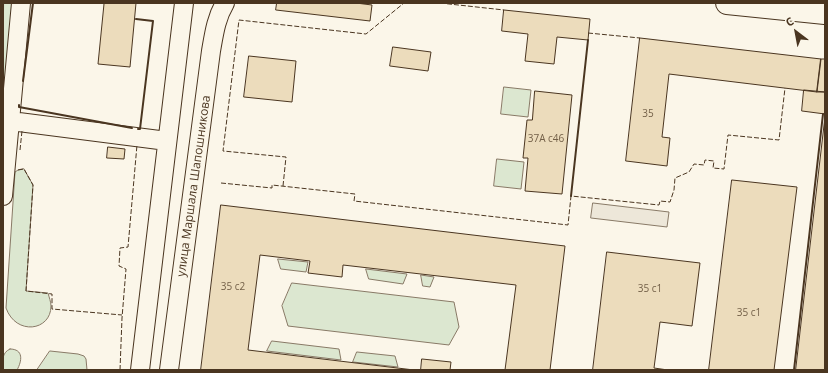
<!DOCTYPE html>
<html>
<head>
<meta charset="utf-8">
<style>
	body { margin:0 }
	#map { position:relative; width:828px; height:373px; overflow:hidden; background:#fbf6e9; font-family:"Open Sans",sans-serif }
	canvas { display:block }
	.frame { position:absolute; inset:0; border:4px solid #4a3520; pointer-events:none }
	.north { position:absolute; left:776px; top:12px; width:40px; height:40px; -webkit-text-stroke:3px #fbf6e9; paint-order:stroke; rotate:328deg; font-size:11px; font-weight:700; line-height:16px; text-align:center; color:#4a3520 }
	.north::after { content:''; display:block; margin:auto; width:14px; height:18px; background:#4a3520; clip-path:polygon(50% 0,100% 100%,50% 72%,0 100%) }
</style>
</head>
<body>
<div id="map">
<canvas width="828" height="373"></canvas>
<div class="frame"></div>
<div class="north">С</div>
</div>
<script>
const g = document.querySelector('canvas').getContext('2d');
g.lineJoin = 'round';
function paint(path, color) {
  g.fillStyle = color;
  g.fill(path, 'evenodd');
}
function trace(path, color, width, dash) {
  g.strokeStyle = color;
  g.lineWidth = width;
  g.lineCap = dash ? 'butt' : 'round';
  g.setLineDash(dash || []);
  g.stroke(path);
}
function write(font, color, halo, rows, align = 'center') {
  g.font = font + ' "Open Sans",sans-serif';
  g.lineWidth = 3;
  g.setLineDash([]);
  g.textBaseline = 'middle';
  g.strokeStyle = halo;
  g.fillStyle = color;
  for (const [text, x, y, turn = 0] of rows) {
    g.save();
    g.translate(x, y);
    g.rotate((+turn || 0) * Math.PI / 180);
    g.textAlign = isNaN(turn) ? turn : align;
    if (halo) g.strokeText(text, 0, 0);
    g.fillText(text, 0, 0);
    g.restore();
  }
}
const green = new Path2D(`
	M4 3H15L5 95H3Z
	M504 87 531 90 528 117 501 114Z
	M497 159 524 162 521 189 494 186Z
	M24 169 33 185 26 291 48 293C49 297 51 302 51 306 51 331 16 336 6 308L15 172 18 170Z
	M278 259 308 262 306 272 281 269Z
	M366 269 407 274 403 284 369 279Z
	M421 275 434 277 430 287 423 286Z
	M292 283 454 302 459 327 449 345 288 326 282 306Z
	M272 341 339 349 341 360 267 351Z
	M10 349C24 349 22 361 17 370H3C3 361 1 353 10 349Z
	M50 351 78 354 84 356 86 359 87 370H37Z
	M357 352 395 356 398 367 353 362Z`);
paint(green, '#dce7d0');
trace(green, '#887966', 1);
const parking = new Path2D(`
	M593 203 669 212 667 227 591 218Z`);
paint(parking, '#ede7d9');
trace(parking, '#887966', 1);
const building = new Path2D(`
	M94 3H136L130 67 98 64 104 4Z
	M277 3H356L372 5 370 21 276 10Z
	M504 10 590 19 588 40 557 37 554 64 525 61 528 34 502 31Z
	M640 38 821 59 817 92 669 74 662 137 670 138 667 166 626 161Z
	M393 47 431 52 428 71 390 66Z
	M249 56 296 61 292 102 244 97Z
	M821 59H825V92H817Z
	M804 90 825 92V114L802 111Z
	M535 91 572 95 562 194 525 191 528 158H523L527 120H532Z
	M825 117V370H796Z
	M108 147 125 149 124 159 107 158Z
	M732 180 797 187 774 370H709Z
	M221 205 565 246 550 370H505L516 285 343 265 342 277 308 273 310 261 260 255 248 350 414 370H201Z
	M607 252 700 263 692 326 660 322 654 368 668 370H593Z
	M422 359 451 362 450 370H421Z`);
paint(building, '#ecdcbc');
trace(building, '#4a3520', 1);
const minor = new Path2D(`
	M3 120 167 141
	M3 196 21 3
	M140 370 184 3
	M169 370 211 51C214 34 216 18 225 3`);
const major = new Path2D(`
	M727 3 825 13`);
trace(minor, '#4a3520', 20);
trace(major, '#4a3520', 24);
trace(minor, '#fbf6e9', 18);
trace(major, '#fbf6e9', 22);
trace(new Path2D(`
	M440 3 504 10
	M588 33 640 38
	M20 150 22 131H24
	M18 170 24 169 33 185 26 291 52 294V309L122 315
	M221 183 272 188V185L355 194 354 201 568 225 571 196 659 205 660 201 670 202 674 190 675 178 689 172 694 164 704 165 705 160 714 161 713 168 724 169 728 135 779 140 785 88
	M283 186 286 157 223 151 239 20 366 34 404 3
	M120 370 122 318 126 269 119 266 120 248 128 247 137 145`), '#4a3520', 1, [5, 2]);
trace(new Path2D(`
	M136 19 153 21 140 129H138
	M23 81 33 3
	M19 105V107L132 128
	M571 196 588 40
	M794 370 823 114`), '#4a3520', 2);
write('10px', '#725f47', null, [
	["35",648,114],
	["37А с46",546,139],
	["35 с2",233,287],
	["35 с1",650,289],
	["35 с1",749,313]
]);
write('12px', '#4a3520', '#fbf6e9', [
	["улица Маршала Шапошникова",194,186,-82]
]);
</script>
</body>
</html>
